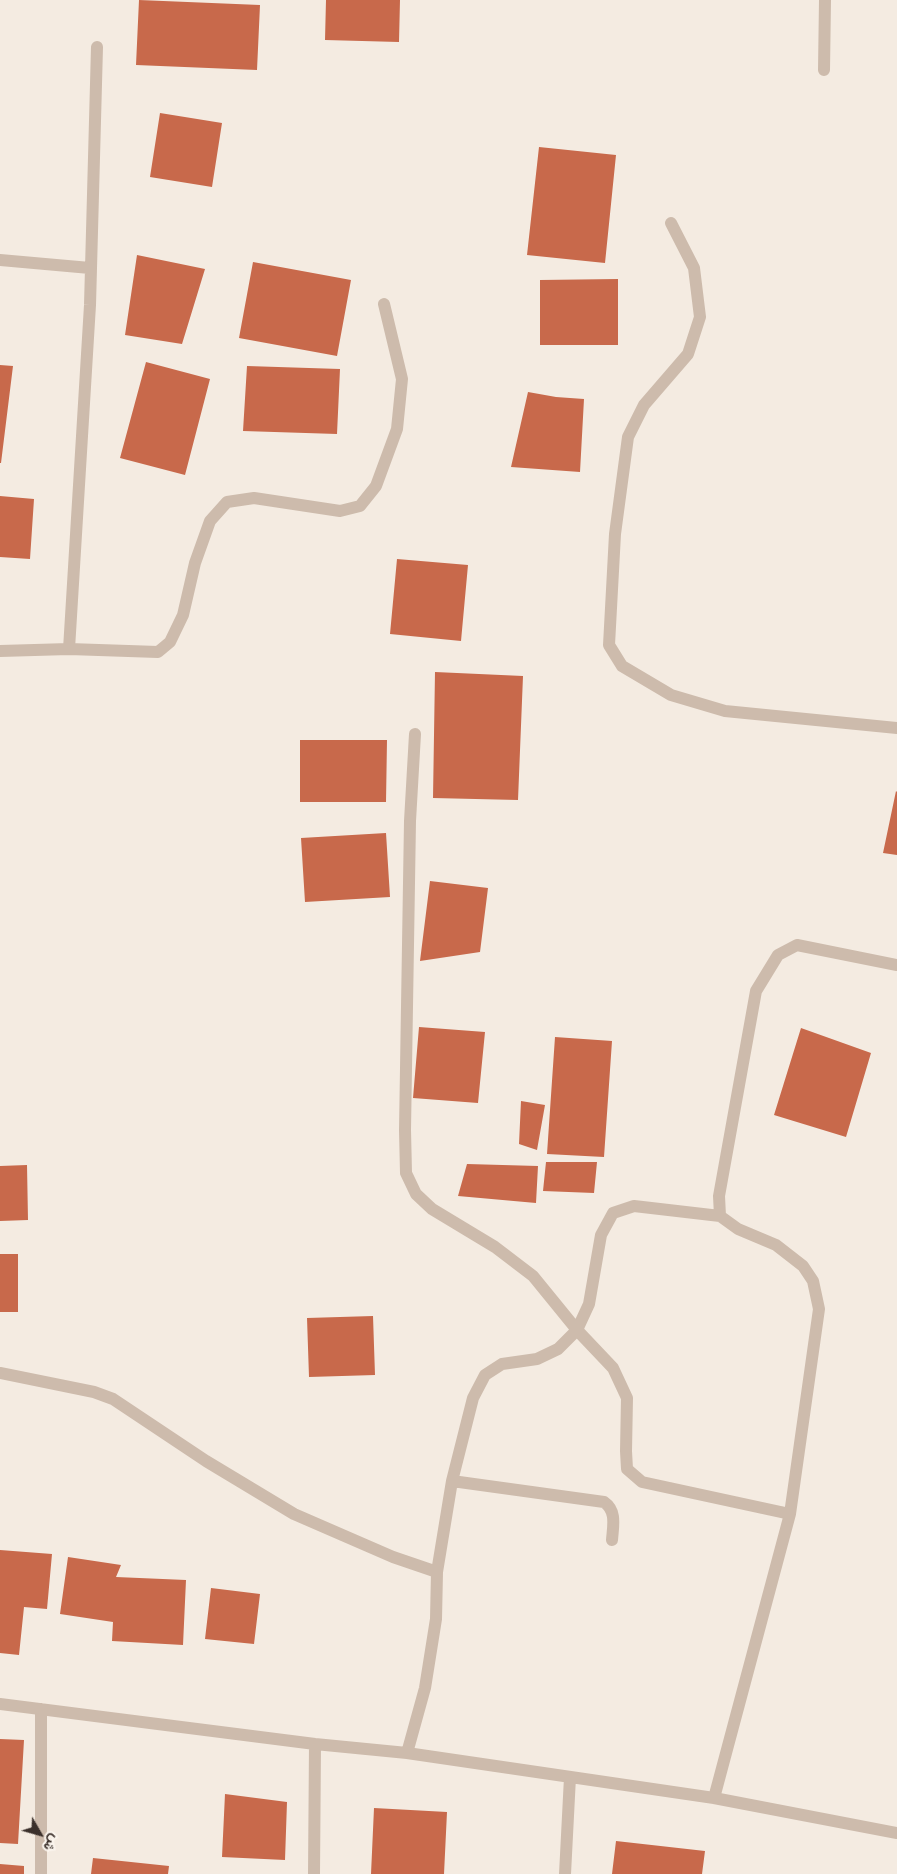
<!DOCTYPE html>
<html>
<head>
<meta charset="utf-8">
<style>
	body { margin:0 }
	#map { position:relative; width:897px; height:1874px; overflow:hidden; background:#f4ebe1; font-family:"Asap Condensed",Vazirmatn,sans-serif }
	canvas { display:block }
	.north { position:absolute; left:15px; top:1809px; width:50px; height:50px; -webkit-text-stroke:4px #fbf5ee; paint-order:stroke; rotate:128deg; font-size:14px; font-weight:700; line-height:20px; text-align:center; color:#3b302b }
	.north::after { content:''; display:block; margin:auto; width:18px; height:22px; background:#3b302b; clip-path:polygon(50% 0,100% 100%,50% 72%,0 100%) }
</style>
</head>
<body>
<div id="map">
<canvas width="897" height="1874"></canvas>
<div class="north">ش</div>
</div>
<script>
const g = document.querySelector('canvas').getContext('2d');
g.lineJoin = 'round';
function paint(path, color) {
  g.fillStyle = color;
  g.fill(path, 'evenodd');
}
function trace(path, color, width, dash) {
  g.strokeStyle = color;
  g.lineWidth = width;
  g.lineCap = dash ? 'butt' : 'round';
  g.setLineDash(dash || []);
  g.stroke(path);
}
paint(new Path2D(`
	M139 0 260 5 257 70 136 65Z
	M326 0H400L399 42 325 40Z
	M160 113 222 123 212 187 150 177Z
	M539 147 616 155 605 263 527 255Z
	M137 255 205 269 182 344 125 335Z
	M253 262 351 280 337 356 239 338Z
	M618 279V345H540V280Z
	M146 362 210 379 185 475 120 458Z
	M0 365 13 366 1 463H0Z
	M247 366 340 369 337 434 243 431Z
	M528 392 556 397 584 399 580 472 511 467Z
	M0 496 34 499 30 559 0 557Z
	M397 559 468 565 461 641 390 634Z
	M435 672 523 676 518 800 433 798Z
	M300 740H387L386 802H300Z
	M896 791 897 792V855L883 853Z
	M386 833 390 897 305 902 301 838Z
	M430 881 488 888 480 952 420 961Z
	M419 1027 485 1032 478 1103 413 1098Z
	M801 1028 871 1053 846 1137 774 1115Z
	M555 1037 612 1041 604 1157 547 1154Z
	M521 1101 545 1105 537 1150 519 1144Z
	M546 1162H597L594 1193 543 1191Z
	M467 1164 538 1166 536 1203 458 1196Z
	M27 1165 28 1220 0 1221V1166Z
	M0 1254H18V1312H0Z
	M373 1316 375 1375 309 1377 307 1318Z
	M0 1550 52 1554 47 1609 24 1607 19 1655 0 1653Z
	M68 1557 121 1565 116 1577 186 1580 183 1645 112 1641 113 1622 60 1614Z
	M211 1588 260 1594 254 1644 205 1639Z
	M0 1739 24 1740 18 1844 0 1843Z
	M225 1794 287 1802 285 1860 222 1857Z
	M374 1808 447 1812 444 1874H371Z
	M616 1841 705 1851 702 1874H612Z
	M93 1858 169 1866 168 1874H91Z
	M0 1864 24 1866V1874H0Z`), '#c8694b');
trace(new Path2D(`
	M824 70 825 0
	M671 223 694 268 700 317 688 354 644 405 628 437 615 534 609 645 622 666 671 695 725 711 897 728
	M0 260 90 268
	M69 649 90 305 97 47
	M0 651 69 649 158 652 170 642 183 615 195 563 210 521 227 502 254 498 340 511 360 506 376 486 397 429 402 379 384 304
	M415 734 410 821 405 1130 406 1173 416 1194 432 1209 495 1247 533 1276 577 1330 613 1368 627 1398 626 1451 627 1469 642 1482 790 1514
	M0 1373 94 1392 113 1399 206 1461 294 1514 393 1557 437 1572 436 1619 425 1688 407 1753
	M452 1481 604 1502C617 1511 613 1526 612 1540
	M437 1572 452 1481 473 1398 485 1375 502 1364 537 1359 558 1349 577 1330 589 1304 601 1235 613 1213 634 1206 720 1216
	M0 1704 315 1744 407 1753 714 1798 897 1833
	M41 1709V1874
	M714 1798 790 1514 819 1309 813 1281 803 1266 776 1245 738 1229 720 1216 719 1196 756 991 778 955 797 945 897 965
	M314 1874 315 1744
	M565 1874 570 1777`), '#cdbbac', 12);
</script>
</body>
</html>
